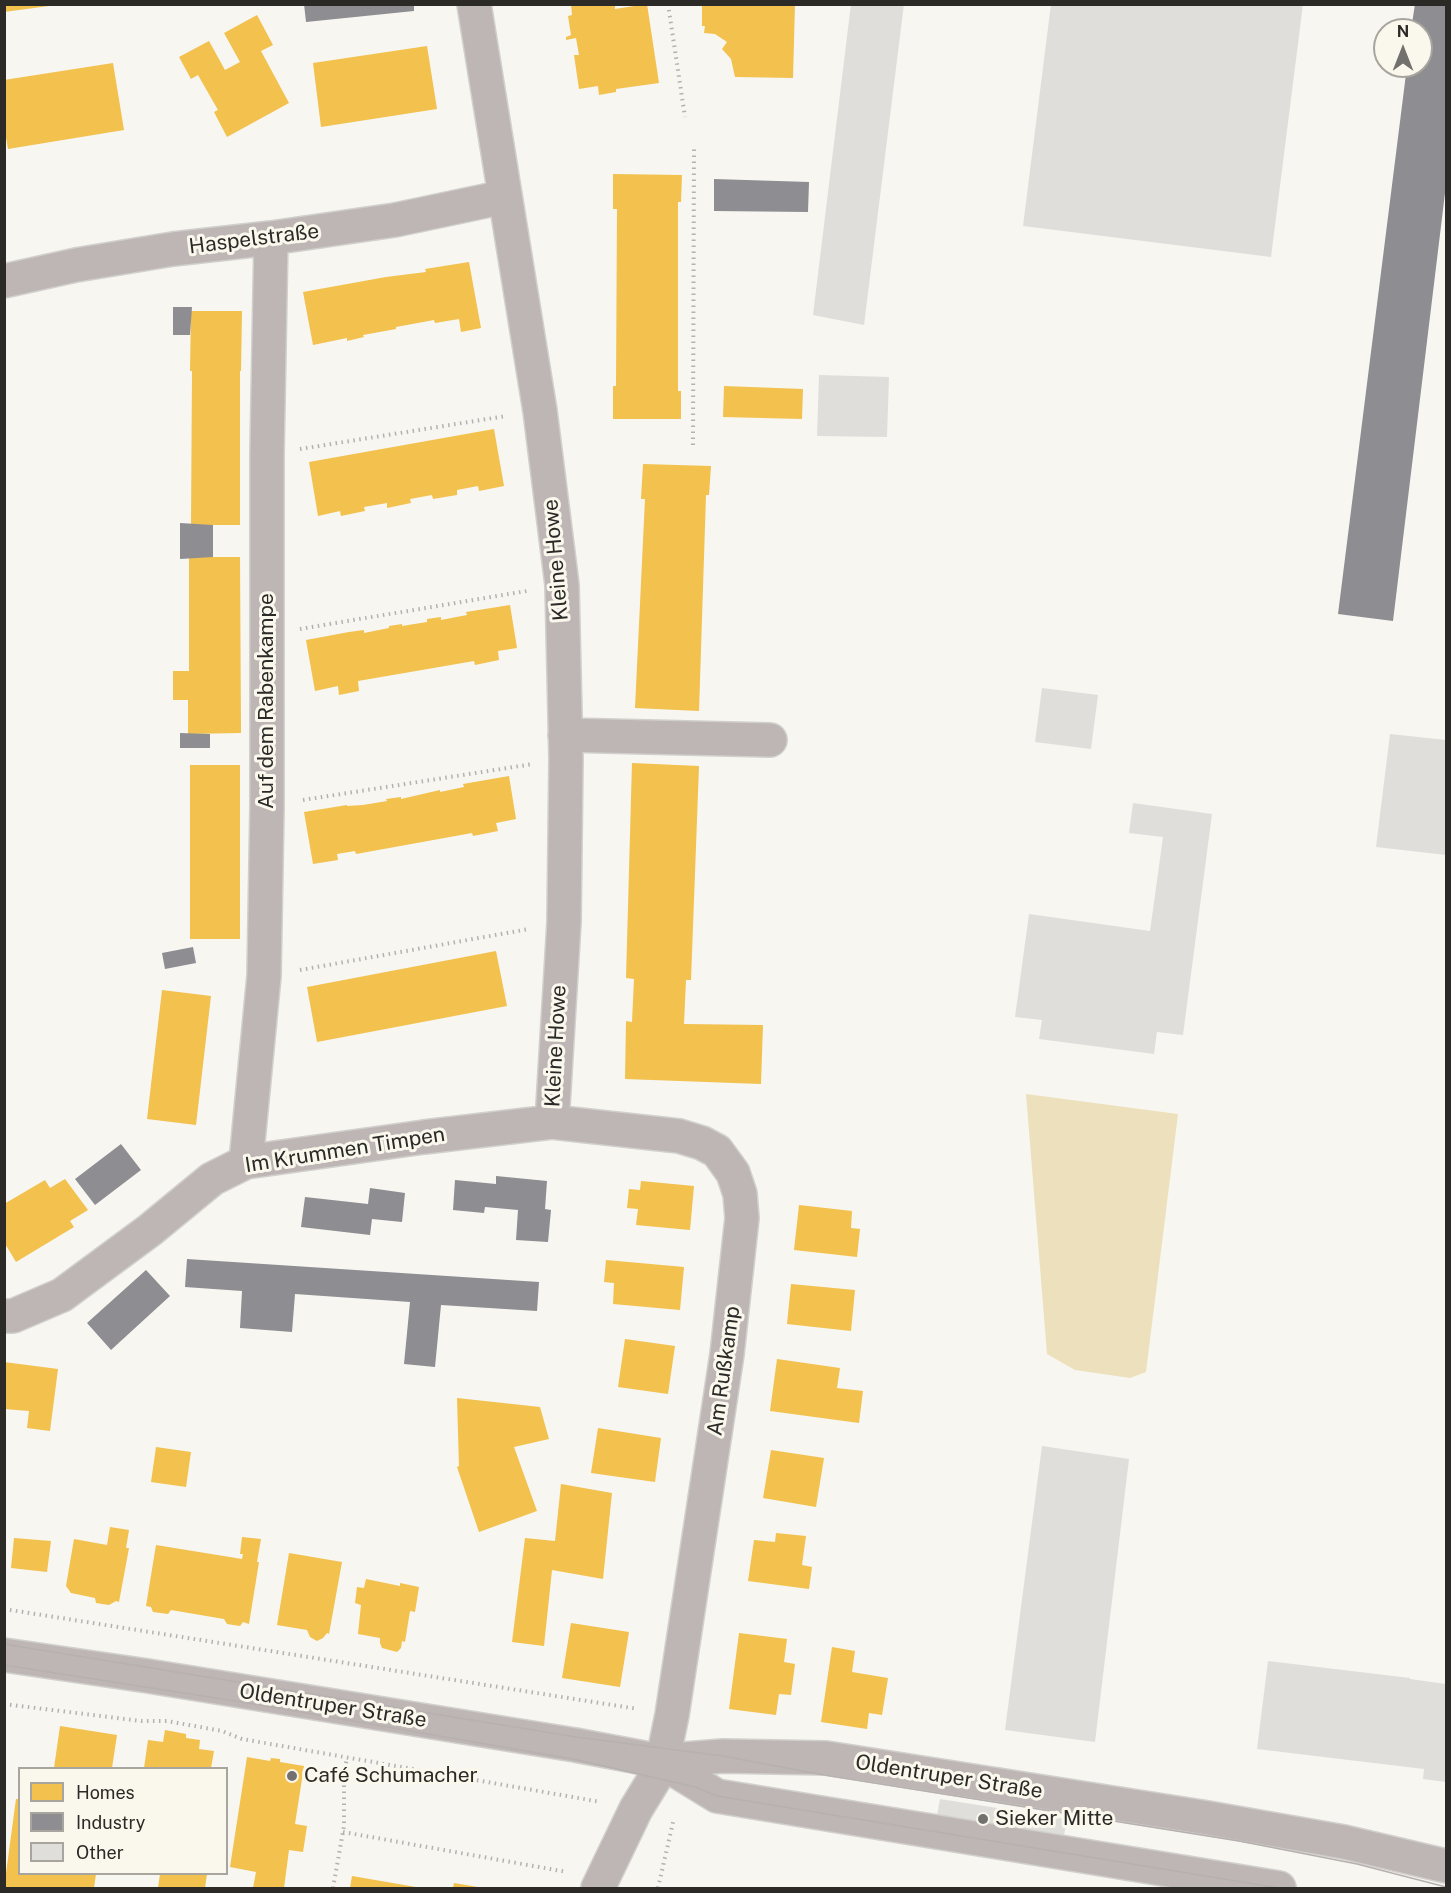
<!DOCTYPE html>
<html>
<head>
<meta charset="utf-8">
<style>
	body { margin:0 }
	#map { position:relative; width:1451px; height:1893px; overflow:hidden; background:#f7f6f0; font-family:"Public Sans",sans-serif }
	canvas { display:block }
	.frame { position:absolute; inset:0; border:6px solid #2b2a27; pointer-events:none }
	.legend { position:absolute; left:18px; top:1767px; width:210px; height:108px; box-sizing:border-box; background:#faf7ed; border:2px solid #a7a59e; margin:0; padding:8px 10px; list-style:none; font-size:18px; color:#2b2a27 }
	.legend li { display:flex; align-items:center; gap:12px; height:30px }
	.legend b { width:30px; border:2px solid #a7a59e }
	.north { position:absolute; left:1373px; top:18px; width:60px; height:60px; box-sizing:border-box; background:#faf7ed; border:2px solid #a7a59e; border-radius:50%; rotate:0deg; font-size:16px; font-weight:700; line-height:24px; text-align:center; color:#2b2a27 }
	.north::after { content:''; display:block; margin:auto; width:21px; height:27px; background:#72716d; clip-path:polygon(50% 0,100% 100%,50% 72%,0 100%) }
</style>
</head>
<body>
<div id="map">
<canvas width="1451" height="1893"></canvas>
<div class="frame"></div>
<ul class="legend">
<li><b style="height:16px;background:#f2c14e"></b>Homes</li>
<li><b style="height:16px;background:#8d8d92"></b>Industry</li>
<li><b style="height:16px;background:#e0deda"></b>Other</li>
</ul>
<div class="north">N</div>
</div>
<script>
const g = document.querySelector('canvas').getContext('2d');
g.lineJoin = 'round';
function paint(path, color) {
  g.fillStyle = color;
  g.fill(path, 'evenodd');
}
function trace(path, color, width, dash) {
  g.strokeStyle = color;
  g.lineWidth = width;
  g.lineCap = dash ? 'butt' : 'round';
  g.setLineDash(dash || []);
  g.stroke(path);
}
function write(font, color, halo, rows, align = 'center') {
  g.font = font + ' "Public Sans",sans-serif';
  g.lineWidth = 6;
  g.setLineDash([]);
  g.textBaseline = 'middle';
  g.strokeStyle = halo;
  g.fillStyle = color;
  for (const [text, x, y, turn = 0] of rows) {
    g.save();
    g.translate(x, y);
    g.rotate((+turn || 0) * Math.PI / 180);
    g.textAlign = isNaN(turn) ? turn : align;
    if (halo) g.strokeText(text, 0, 0);
    g.fillText(text, 0, 0);
    g.restore();
  }
}
paint(new Path2D(`
	M1026 1094 1178 1114 1146 1372 1130 1378 1075 1370 1047 1354Z`), '#ece1bc');
paint(new Path2D(`
	M4 4H49V6L4 12Z
	M571 4H615V9L647 4 659 83 616 89V92L599 95 598 86 579 89 574 55H579L576 38 566 40V37L571 35 568 16 572 15Z
	M702 4H795L793 78 735 77 731 59 722 49 727 42 715 34 704 33 705 26H702Z
	M257 15 273 45 261 51 289 103 227 137 214 112 218 110 198 75 191 79 179 57 209 41 225 70 240 62 224 33Z
	M427 46 437 109 321 127 313 63Z
	M113 63 124 130 8 149 4 126V80Z
	M613 174 682 175 681 202H678V391H681V419H613V386H616L617 209H613Z
	M469 262 481 328 461 332 459 319 435 323 434 320 396 327V329L363 335 364 337 347 341V338L313 345 303 292 386 277 426 272 425 269Z
	M191 311H242L241 371H240V525H191L192 371H190Z
	M724 386 803 389 802 419 723 417Z
	M494 429 504 486 479 491 478 486 457 490V495L433 499 432 495 410 499 411 503 387 508V503L364 507 365 511 341 516 340 511 318 516 309 462Z
	M643 464 711 466 709 495H706L699 711 635 708 645 499H641Z
	M189 557H240L241 733 188 734V700H173V671H189Z
	M510 605 517 648 498 651 499 660 475 665 474 661 358 681 359 691 339 695 338 686 315 691 306 640 349 632 364 630V633L389 628V626L402 624V626L427 622V619L441 617V620L467 615 466 612Z
	M632 763 699 766 691 980H686L684 1024 763 1025 761 1084 625 1079 626 1021 632 1022 634 979 626 978Z
	M190 765H240V939H190Z
	M509 776 516 819 496 823 498 831 473 836 472 833 356 854 355 851 337 854 338 860 313 864 304 812 347 805V806L363 805 387 801 386 799 401 797V799L440 790V792L464 787 463 784Z
	M496 951 507 1006 317 1042 307 987Z
	M162 990 211 996 196 1125 147 1119Z
	M65 1179 88 1210 70 1221 74 1227 16 1262 4 1242V1204L45 1180 50 1188Z
	M641 1181 694 1186 690 1230 636 1225 638 1209 627 1208 629 1189 640 1190Z
	M799 1205 852 1211 851 1228 860 1229 857 1257 794 1250Z
	M606 1260 684 1267 680 1310 613 1304 614 1283 604 1282Z
	M791 1284 855 1290 851 1331 787 1324Z
	M625 1339 675 1346 668 1394 618 1387Z
	M777 1359 840 1368 837 1388 863 1391 859 1423 770 1411Z
	M4 1362 58 1369 50 1431 27 1428 29 1411 4 1409Z
	M457 1398 540 1407 549 1439 514 1447 537 1511 479 1532 457 1467 459 1466Z
	M598 1428 661 1438 655 1482 591 1473Z
	M156 1447 191 1452 186 1487 151 1482Z
	M771 1450 824 1458 816 1507 763 1498Z
	M561 1484 612 1493 603 1579 552 1570 544 1646 512 1642 525 1538 555 1541Z
	M110 1527 129 1530 126 1548H129L119 1602 116 1601 109 1605 96 1603 95 1598 71 1593 66 1586 74 1539 107 1545Z
	M776 1533 806 1536 802 1565 812 1567 809 1589 748 1581 754 1540 775 1542Z
	M242 1537 261 1539 257 1562H259L249 1624 243 1622 240 1626 227 1624 224 1619 171 1610 168 1614 153 1612 151 1607 146 1606 156 1545 242 1559 243 1554H240Z
	M14 1538 51 1541 47 1572 11 1568Z
	M289 1553 342 1562 329 1634 327 1633 323 1638 317 1641 310 1637 307 1630 277 1625Z
	M366 1579 400 1586V1583L419 1587 415 1612 410 1611 405 1642 402 1641 401 1648 397 1652 382 1648 380 1643V1638L358 1634 361 1605 355 1603 357 1587 364 1588Z
	M571 1623 629 1632 620 1687 562 1678Z
	M739 1633 787 1639 784 1662 795 1664 791 1695 779 1694 776 1715 729 1709Z
	M832 1647 855 1651 852 1672 888 1678 882 1715 869 1713 867 1729 821 1722Z
	M60 1726 117 1735 112 1768H54Z
	M165 1730 186 1734V1738L200 1740 199 1749 214 1751 211 1768H144L148 1740 163 1742Z
	M247 1757 270 1761 271 1758 280 1759V1762L304 1766 295 1824 307 1826 303 1852 289 1850 284 1888H253L256 1872 230 1867Z
	M16 1799H20V1874H96L94 1888H4Z
	M160 1874H207L205 1888H158Z
	M352 1876 416 1887V1888H350Z
	M454 1883 478 1887V1888H453Z`), '#f2c14e');
paint(new Path2D(`
	M304 4H414V11L306 22Z
	M1415 4H1446V185L1393 621 1338 614 1407 66H1421V30H1411Z
	M714 179 809 182 808 212 714 211Z
	M173 307H192L190 335H173Z
	M180 523 213 525V557L180 559Z
	M180 733 210 734V748H180Z
	M193 947 196 963 165 969 162 953Z
	M121 1144 141 1170 95 1205 75 1179Z
	M496 1176 547 1181 545 1209 551 1210 548 1242 516 1240 518 1210 485 1207 484 1213 453 1210 455 1180 496 1184Z
	M370 1188 405 1193 402 1222 372 1219 370 1235 301 1227 305 1197 368 1204Z
	M187 1259 539 1282 537 1311 441 1305 435 1367 404 1364 410 1302 295 1294 292 1332 240 1328 242 1291 185 1287Z
	M146 1270 170 1296 111 1350 87 1323Z`), '#8d8d92');
paint(new Path2D(`
	M851 4H904L864 325 813 315Z
	M1051 4H1303L1271 257 1023 226Z
	M819 375 889 377 887 437 817 436Z
	M1042 688 1098 695 1091 749 1035 742Z
	M1390 734 1446 740V855L1376 847Z
	M1133 803 1212 814 1183 1035 1157 1032 1154 1054 1039 1039 1042 1020 1015 1017 1029 914 1150 931 1163 837 1129 833Z
	M1042 1446 1129 1459 1095 1742 1005 1730Z
	M1268 1661 1410 1678V1679L1446 1684V1782L1423 1779 1424 1769 1257 1749Z
	M940 1799 1067 1819 1063 1841 936 1821Z`), '#e0deda');
const minor = new Path2D(`
	M474 4 540 411 562 585 566 759 564 922 552 1122
	M4 281 76 265 173 249 271 238 395 220 504 197
	M565 735 770 740
	M246 1162 264 976 267 806V454L271 238
	M4 1316H13L62 1295 150 1230 212 1179 246 1162 424 1137 552 1122 679 1136 702 1143 717 1151 733 1173 740 1194 742 1218 727 1354 672 1715 665 1749 655 1778 636 1809 598 1888
	M4 1655 148 1676 575 1745 660 1761 723 1756 826 1758 1208 1818 1344 1842 1446 1866
	M660 1761 717 1796 1279 1888`);
trace(minor, '#d1d0cd', 36);
trace(new Path2D(`
	M668 4 685 117
	M693 445 694 145
	M300 449 506 416
	M300 629 527 591
	M303 800 533 764
	M300 970 529 929
	M4 1609 638 1709
	M4 1704 141 1721H167L222 1731 242 1739 601 1802
	M343 1832 567 1872
	M333 1888 344 1826V1773L347 1758
	M658 1888 674 1818`), '#b8b0b0', 4, [1.5, 4.5]);
trace(minor, '#beb5b5', 33);
trace(new Path2D(`
	M4 1644 576 1737 723 1756 818 1774 1239 1841 1357 1864 1446 1887
	M4 1665 248 1703 573 1759 695 1787 717 1796 1279 1888`), '#b6b0af', 1.5);
for (const [x, y, r, color] of [
	[292,1776,6,"#72716d"],
	[983,1819,6,"#72716d"]
]) {
  const dot = new Path2D();
  dot.arc(x, y, r, 0, 2 * Math.PI);
  g.fillStyle = color;
  g.fill(dot);
  trace(dot, '#faf7ed', 2);
}
write('21px', '#2b2a27', '#faf7ed', [
	["Haspelstraße",254,239,-7],
	["Kleine Howe",556,560,-95],
	["Auf dem Rabenkampe",267,701,-90],
	["Kleine Howe",556,1046,-87],
	["Im Krummen Timpen",345,1150,-9],
	["Am Rußkamp",724,1371,-82],
	["Oldentruper Straße",333,1706,9],
	["Oldentruper Straße",949,1777,9]
]);
write('21px', '#2b2a27', '#faf7ed', [
	["Café Schumacher",304,1776],
	["Sieker Mitte",995,1819]
], 'left');
</script>
</body>
</html>
